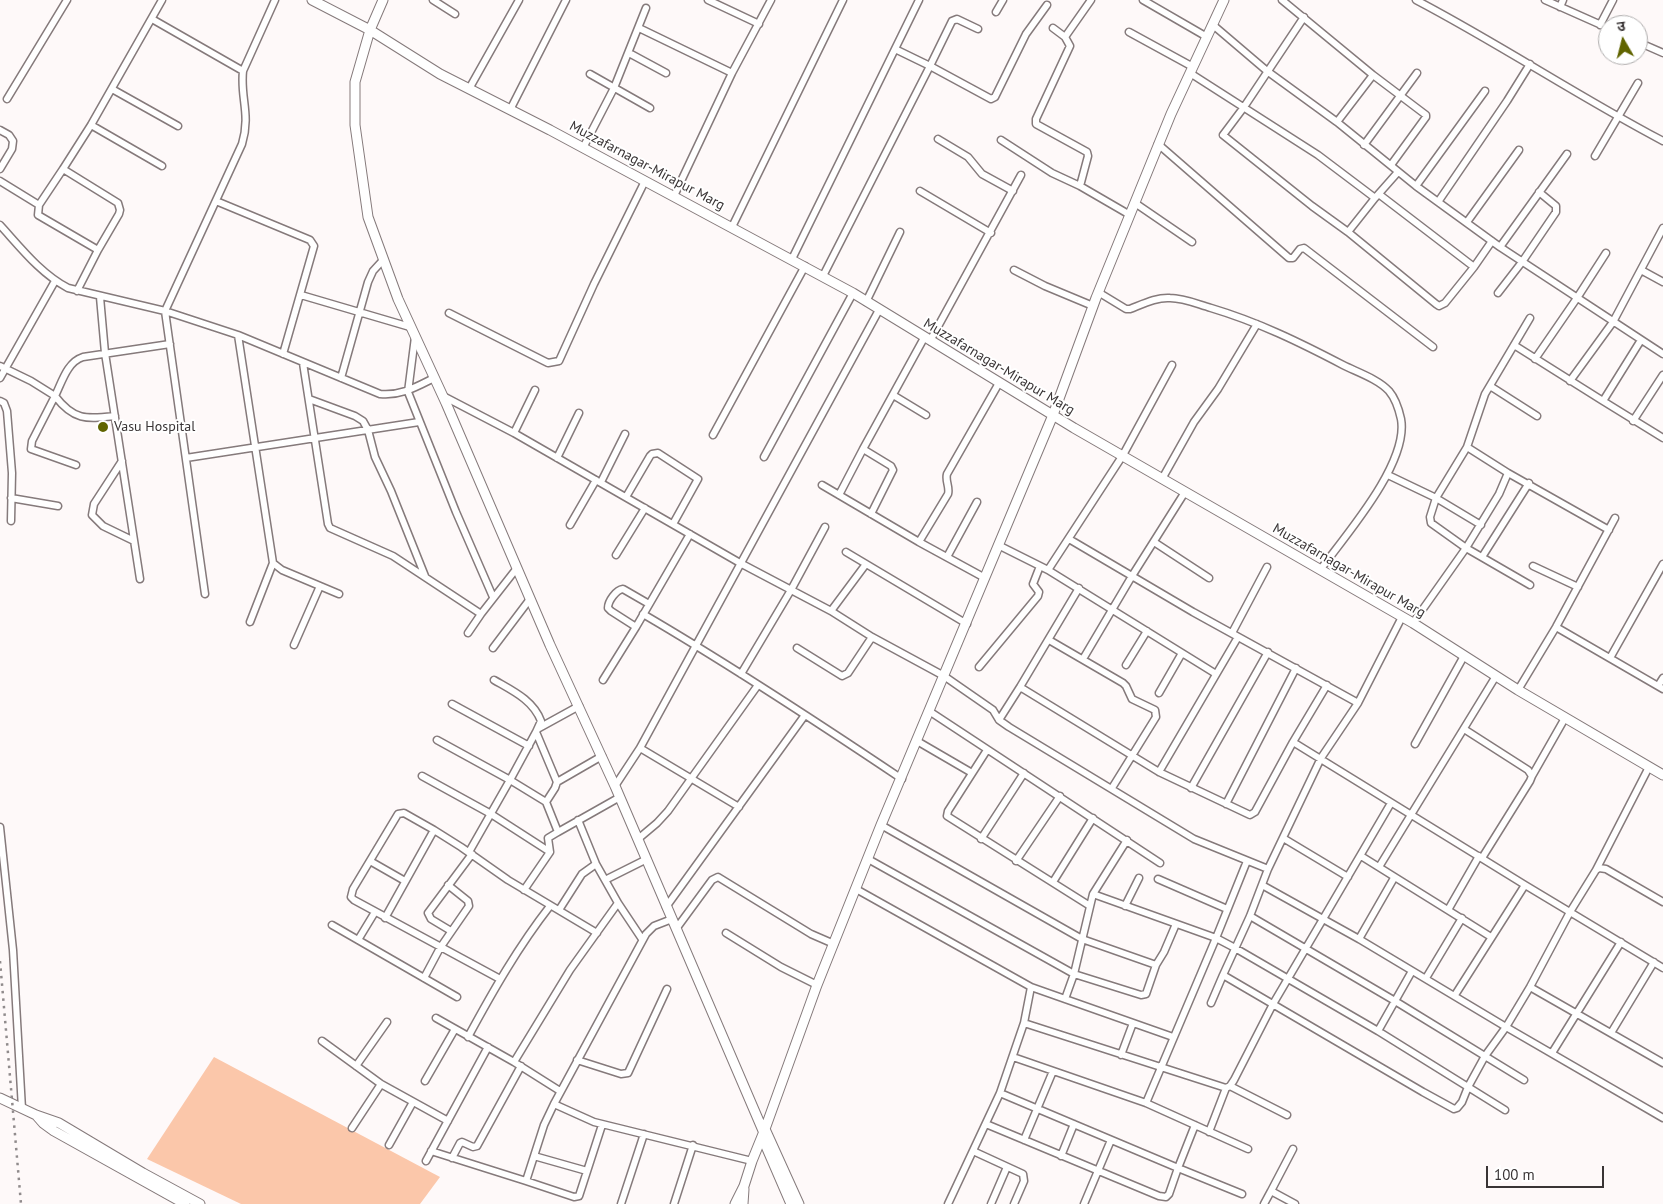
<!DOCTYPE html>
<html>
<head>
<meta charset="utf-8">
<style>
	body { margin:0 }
	#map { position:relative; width:1663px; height:1204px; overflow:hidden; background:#fef9f9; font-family:"PT Sans","Noto Sans Devanagari",sans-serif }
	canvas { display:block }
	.north { position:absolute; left:1598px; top:15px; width:50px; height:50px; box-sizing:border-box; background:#fff; border:1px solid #b0aeae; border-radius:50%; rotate:352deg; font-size:14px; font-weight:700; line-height:20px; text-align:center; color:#393435 }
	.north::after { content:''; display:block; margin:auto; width:18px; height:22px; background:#606400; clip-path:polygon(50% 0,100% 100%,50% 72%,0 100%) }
	.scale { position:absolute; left:1486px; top:1166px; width:118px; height:22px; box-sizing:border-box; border:2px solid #393435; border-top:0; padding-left:6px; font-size:15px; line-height:18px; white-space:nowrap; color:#393435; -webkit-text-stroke:4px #fff; paint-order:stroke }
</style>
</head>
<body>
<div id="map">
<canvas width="1663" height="1204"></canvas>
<div class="north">उ</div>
<div class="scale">100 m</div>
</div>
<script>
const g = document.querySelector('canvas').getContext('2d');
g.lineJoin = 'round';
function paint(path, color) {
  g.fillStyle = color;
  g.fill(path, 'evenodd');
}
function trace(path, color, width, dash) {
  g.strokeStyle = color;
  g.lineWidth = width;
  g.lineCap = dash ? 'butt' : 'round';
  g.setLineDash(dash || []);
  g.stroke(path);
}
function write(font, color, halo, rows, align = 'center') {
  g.font = font + ' "PT Sans",sans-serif';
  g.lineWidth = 4;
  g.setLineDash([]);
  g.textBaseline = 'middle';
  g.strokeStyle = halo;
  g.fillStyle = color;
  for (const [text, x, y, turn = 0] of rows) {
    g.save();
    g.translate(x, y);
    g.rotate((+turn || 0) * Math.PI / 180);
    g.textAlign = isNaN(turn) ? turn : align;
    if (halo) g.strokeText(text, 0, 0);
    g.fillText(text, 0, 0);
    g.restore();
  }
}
paint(new Path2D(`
	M214 1057 440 1177 420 1204H241L147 1159Z`), '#fbc7aa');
const street = new Path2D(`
	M433 0 455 14
	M708 0 759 24
	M1143 0 1207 37
	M1282 0 1373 75 1426 115V117L1391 165
	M1416 0C1500 44 1579 97 1663 141
	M1545 0 1608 28
	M1560 7 1563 0
	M996 12 1003 0
	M1304 17 1244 107 1223 135 1312 206 1348 232
	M152 19 243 71
	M1213 25 1267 71 1337 122 1416 186 1500 247 1663 354
	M1600 25 1613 0
	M639 28 732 73
	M1053 28 1065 37 1070 46 1036 119V124L1087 152 1088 156 1080 186 1130 215
	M978 29 957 19 952 21 930 66 991 99 995 97 1026 34 1047 5
	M1129 32 1193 67
	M1065 37 1091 0
	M1638 42 1663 53
	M629 53 666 73
	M1190 73 1318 155 1375 198 1398 172
	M590 74 650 108
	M112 89 178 126
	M469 89 519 0
	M7 99 67 0
	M510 110 566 0
	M1337 122 1373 75
	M91 125 162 166
	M0 130 9 135 13 141 12 149 0 169
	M938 139 968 157 982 174 1013 191
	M1001 140 1052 173 1080 186
	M1158 144 1289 258H1293L1300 249 1304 248 1433 347
	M1364 145 1417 73
	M583 148 614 88 646 8
	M1595 156 1638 83
	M63 169 91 125 162 0
	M0 181 39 205
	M1416 186 1485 91
	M920 191 991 233
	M1380 195 1474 267 1492 241
	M674 196 732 73 771 0
	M1375 198 1348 232 1436 304 1439 306 1445 303 1474 267
	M216 201 310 240 314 246 283 354
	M1438 202 1507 101 1530 64
	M1135 203 1192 242
	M1467 222 1519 150
	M0 225C21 248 40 273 68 288L165 311 238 335 380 394C401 396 416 387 434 378
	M732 227 843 0
	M1500 247 1567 154
	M792 259 919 0
	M1014 270 1045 286 1093 306
	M1641 270 1663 282
	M823 276 930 66 895 49
	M77 291 98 250 119 214 120 210 118 203 63 169 39 205 38 215 98 250
	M1098 292 1126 309H1130C1143 304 1157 297 1170 298 1184 298 1197 304 1211 308 1258 322 1299 342 1343 365 1357 372 1378 379 1389 391 1395 398 1399 410 1401 419 1409 463 1346 535 1320 570
	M1498 293 1522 262 1556 212V206L1539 192
	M301 295 410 327
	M100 297 105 353 140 579
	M866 302 900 232
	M449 313 542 360 548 363 559 361 594 284 645 181
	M238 335 273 563 282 570 339 594
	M415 337 408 392 456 512 493 597
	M930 341 1021 175
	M1514 345 1603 401 1641 340
	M1535 359 1577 298 1606 253
	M303 363 328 524 330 528 393 556 481 614 517 568
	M0 366 31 381 55 396 32 441 31 449 76 465
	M0 378 55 281
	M341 378 368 282 373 271 384 259
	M1570 381 1613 322 1663 228
	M1490 386 1537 416
	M893 395 926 415
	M443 396 514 433 740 563 831 611 872 637 944 676 993 710 999 720 1009 727 1194 839 1268 869
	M309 399 355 416 363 421 368 430 375 457 391 491 425 576
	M0 401 4 403 7 411 12 473 11 521
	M1603 401 1663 438
	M115 416C87 419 74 421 55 396 62 382 67 362 83 357L170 344
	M1633 421 1663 375
	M514 433 535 390
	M713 435 805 266
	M1467 447 1508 473 1609 530
	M863 449 924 338
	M764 457 853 293
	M186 458 419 422
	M557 458 579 413
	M122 461 94 504 92 515 103 526 134 541
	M1508 473 1499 494 1466 548 1431 523 1430 517 1436 498 1467 447 1485 394 1530 318
	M1388 475 1436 498 1481 525
	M1162 479 1194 422 1218 389 1257 324
	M601 482 625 434
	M822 485 919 542
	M839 495 863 449 891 466 893 470 871 514
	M626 497 650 456 652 454 658 453 698 479 673 524
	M11 498 58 506
	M570 525 596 480
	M1069 539 1193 612 1358 703 1402 617
	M1154 542 1209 578
	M998 545 1048 570 1216 674
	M846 552 967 624
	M616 555 645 508
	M947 557 977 502
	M1482 557 1529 483
	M1533 566 1578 587
	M1048 570 1123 455 1172 365
	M985 578 919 542 948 494C950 487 945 481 947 474L999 383
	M205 594 165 311 242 144C251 114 240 98 243 71L275 0
	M831 611 866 564
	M643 614C732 666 817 722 902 779
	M250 622 273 563
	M1413 623 1466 548 1530 585
	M636 627 611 611 608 608C608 601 616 590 623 589L649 604
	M1556 627 1663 689
	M468 633 481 614
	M1232 633 1267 567
	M1049 640 1123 683 1126 686 1132 699 1155 710 1156 717 1112 788
	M294 645 320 586
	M493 648 530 599
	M797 648 842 676 848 673 872 637
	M1610 658 1663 564
	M1083 659 1132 576 1185 492
	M1126 665 1147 631
	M979 667 1038 596 1039 592 1033 584 1040 566
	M741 674 791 590 825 527
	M494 680C513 691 533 700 541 721L536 732 557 782 555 788 546 802 558 832 548 838 550 852 524 890
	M603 680 636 627 690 534
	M1658 686 1663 678
	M1020 687 1159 772 1250 815 1255 812 1293 742 1327 685
	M1518 690 1556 627 1615 518
	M1159 693 1182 653
	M1358 703 1321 758 1268 869 1250 916 1223 975 1423 1092 1454 1109 1457 1108 1462 1102 1468 1087 1485 1056 1506 1027 1530 987 1570 912 1596 870 1599 868 1606 869 1663 902
	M452 704 529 746
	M929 711 1160 863
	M999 720 1020 687 1079 588
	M539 728 579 706
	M1464 729 1528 770 1532 776 1530 781 1482 858
	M536 732 510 780 546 802
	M437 740 510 780 469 852
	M917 741 972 773
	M1293 742 1525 885 1663 968
	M1415 744 1464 656
	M987 750 948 811 947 816 1090 906
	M1159 772 1238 637
	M422 776 491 814 550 852
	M1532 776 1565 718
	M557 782 602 756
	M615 786 640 748
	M1191 788 1268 652
	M1226 804 1296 668
	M739 807 640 748 879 310
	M881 825 1082 939 1156 965
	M0 827 13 950 22 1109
	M558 832 620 797
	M1283 838 1348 877
	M638 839 657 823 668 811 758 685
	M981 839 1024 773
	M1361 856 1491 937
	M868 859 1074 974 1141 995 1146 994 1156 965 1164 952 1176 924
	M370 861 405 881
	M1016 861 1060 796
	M1379 867 1496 676
	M1596 870 1649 767
	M1158 879 1227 909
	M605 880 647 859
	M1053 882 1093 818
	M1262 885 1323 919 1391 803
	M856 889 1031 987 1173 1037
	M1093 894 1216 938 1235 948 1378 1031 1505 1110
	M618 903 642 939
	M1125 906 1139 878
	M666 907 805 715
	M559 910 582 874 596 864
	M1448 910 1479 856
	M1250 916 1395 1001 1524 1080
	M385 918 434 830
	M672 919 654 926 646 934 554 1104 594 1122 752 1161
	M332 925 457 997
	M676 929 712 880 718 877 811 934 834 944
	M451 931 431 919 428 913 472 854
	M726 933 781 967 817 985
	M1359 939 1394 878
	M358 940 375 912
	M424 978 440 948 469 906 468 901 448 885
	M1426 978 1462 918
	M500 979 354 900 351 897 353 889 398 814 404 813 434 830 461 847 508 880 597 933
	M1530 987 1663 1063
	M1455 995 1525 885
	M1065 999 1074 974 1093 894 1127 840
	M1211 1003 1223 975
	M436 1018 514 1062 560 1091
	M1024 1023 1226 1088 1230 1086 1234 1080 1273 1004 1323 919 1359 939 1506 1027 1663 1118
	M1378 1031 1412 971
	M1611 1033 1654 962
	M468 1037C493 991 518 947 550 906
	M322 1041 381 1084 448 1121
	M1552 1053 1621 942
	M1121 1055 1133 1023
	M1013 1057 1146 1103 1248 1149
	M577 1060 621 1074 628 1073 667 989
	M514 1062 570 970 618 903 596 864 578 820
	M356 1066 387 1022
	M425 1081 455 1029
	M1230 1086 1287 1115
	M1146 1103 1216 938 1247 861
	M554 1104 544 1125 526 1181 574 1197 579 1196 602 1125
	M986 1124 1159 1196 1166 1197 1169 1194 1178 1168 1000 1093
	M1195 1125 1178 1168 1242 1194
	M352 1128 381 1084
	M1209 1132 1226 1088
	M1024 1140 1053 1071
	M389 1145 413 1102
	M431 1151 526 1181
	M973 1151 1023 1174 1024 1181 1014 1204
	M534 1156 587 1171
	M1061 1156 1074 1124
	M452 1158 460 1143 462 1142 473 1147 477 1146 521 1066
	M426 1161 488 1047
	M1271 1191 1293 1149
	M621 1204 644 1134
	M674 1204 693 1145
	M948 1204 1000 1093 1024 1023 1031 987
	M991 1204 1007 1167
	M1084 1204 1111 1140
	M1264 1204 1271 1191 1295 1204`);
const secondary = new Path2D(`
	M312 0 370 30 440 74 550 130 853 293 1074 428 1413 623 1518 690 1663 775
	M383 0 370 30 355 82V125L368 217 398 299 446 403 550 645 615 786 764 1133
	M0 1098 36 1115 59 1123 143 1173 200 1204
	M36 1115 43 1123 54 1131 185 1204
	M765 1129 799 1204
	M762 1137 791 1204
	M735 1204 744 1186 752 1161 765 1129 817 985 881 825 1053 415 1096 298 1171 114 1224 0
	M743 1204 744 1189`);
trace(street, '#857a7b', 9);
trace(secondary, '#857a7b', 11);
trace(street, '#fff', 6);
trace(secondary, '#fff', 9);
trace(new Path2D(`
	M0 961 21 1204`), '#908b8c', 2.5, [2.5, 5]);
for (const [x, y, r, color] of [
	[103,427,6,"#606400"]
]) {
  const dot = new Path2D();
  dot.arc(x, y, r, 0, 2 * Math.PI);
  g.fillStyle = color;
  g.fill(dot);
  trace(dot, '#fff', 2);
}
write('14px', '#393435', '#fff', [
	["Muzzafarnagar-Mirapur Marg",647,166,28],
	["Muzzafarnagar-Mirapur Marg",999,367,31],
	["Muzzafarnagar-Mirapur Marg",1349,571,30]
]);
write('14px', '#393435', '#fff', [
	["Vasu Hospital",114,427]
], 'left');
</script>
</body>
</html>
